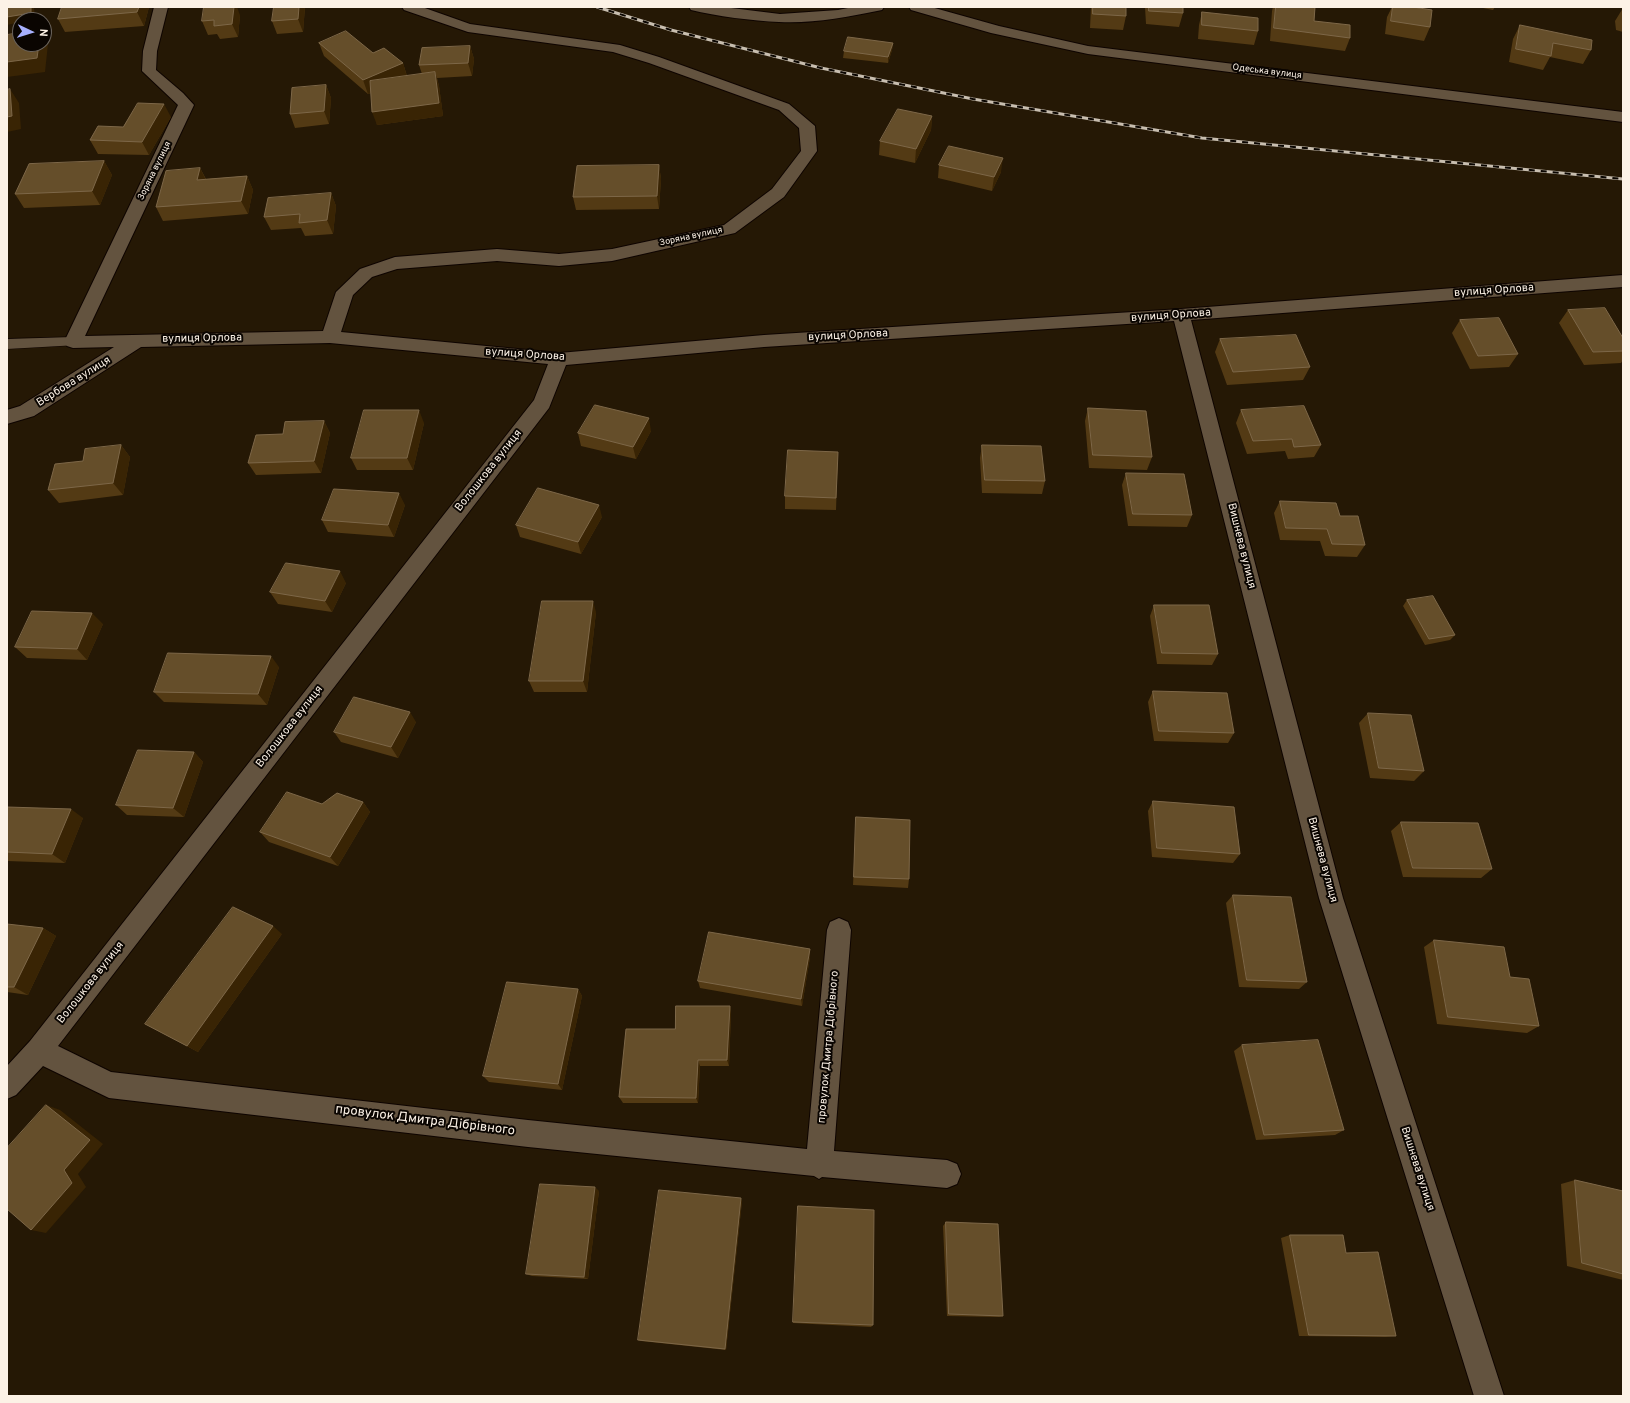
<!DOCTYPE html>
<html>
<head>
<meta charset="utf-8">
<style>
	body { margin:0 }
	#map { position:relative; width:1630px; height:1403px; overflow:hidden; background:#251805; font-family:Overpass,sans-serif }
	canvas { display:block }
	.frame { position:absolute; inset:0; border:8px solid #fcf2e6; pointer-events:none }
	.north { position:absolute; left:12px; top:12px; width:40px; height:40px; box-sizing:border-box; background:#0a0501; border:1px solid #6b645d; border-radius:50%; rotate:94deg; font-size:11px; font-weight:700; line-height:16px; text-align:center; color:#fcf2e6 }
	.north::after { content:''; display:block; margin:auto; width:14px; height:18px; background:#a7b0fc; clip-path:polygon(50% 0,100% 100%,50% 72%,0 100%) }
</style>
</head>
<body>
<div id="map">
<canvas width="1630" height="1403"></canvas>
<div class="frame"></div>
<div class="north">N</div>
</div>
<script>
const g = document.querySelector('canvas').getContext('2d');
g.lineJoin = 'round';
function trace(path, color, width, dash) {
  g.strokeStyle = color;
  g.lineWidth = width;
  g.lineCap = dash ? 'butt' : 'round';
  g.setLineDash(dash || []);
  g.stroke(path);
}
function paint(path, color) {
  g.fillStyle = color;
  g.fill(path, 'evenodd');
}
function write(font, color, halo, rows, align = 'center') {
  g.font = font + ' Overpass,sans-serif';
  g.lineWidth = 4;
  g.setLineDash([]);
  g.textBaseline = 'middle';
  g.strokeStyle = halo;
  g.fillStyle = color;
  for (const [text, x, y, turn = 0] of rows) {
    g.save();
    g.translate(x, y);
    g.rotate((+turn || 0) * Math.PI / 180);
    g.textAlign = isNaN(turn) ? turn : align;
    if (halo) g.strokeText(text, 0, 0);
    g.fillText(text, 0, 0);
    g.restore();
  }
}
const service = new Path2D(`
	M73 337 78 339 80 342 78 345 7 349V339Z`);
const minor = new Path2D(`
	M154 7H168L157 51 156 70 183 93 194 105 85 336 323 331 336 292 360 269 395 257 497 249 559 254 612 249 724 225 772 189 801 151 799 128 779 110 649 63 613 52 468 32 404 10 402 7H422L470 24 620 45 659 57 789 104 815 126 817 151 784 197 735 233 612 261 559 266 497 261 397 269 372 277 353 295 341 332 559 353 764 335 1181 309 1623 275V287L1191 320 1343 898 1504 1396H1474L1319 898 1174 321 764 347 566 365 549 408 58 1046 111 1072 528 1120 807 1149 827 930 830 922 839 918 848 922 851 930 834 1151 947 1160 957 1164 961 1174 957 1184 947 1188 822 1177 819 1179 814 1176 528 1147 109 1098 43 1066 16 1095 7 1099V1066L30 1041 534 400 548 364 330 343 141 347 34 416 7 424V410L20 406 114 347 73 348 67 346 64 342 178 105 142 71 143 51Z
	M689 7H723L780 14 838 10 853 7H884L882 10 877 11C847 17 810 24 779 22 753 21 716 16 691 10Z
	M909 7H931L999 26 1088 46 1623 112V122L1088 54 991 33 911 10Z`);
trace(service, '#0e0400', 1);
trace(minor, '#0e0400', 2);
paint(service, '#63533f');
paint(minor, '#63533f');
const rail = new Path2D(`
	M597 7 671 30 821 68 973 99 1126 125 1202 138 1623 179`);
trace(rail, '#c8beb0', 3);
trace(rail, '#0a0501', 2, [6]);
paint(new Path2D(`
	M62 7H149L144 26 65 32 58 19Z
	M274 7H305L303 32 277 34 272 21Z
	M1091 7H1126V16L1123 30 1090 28Z
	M1145 7H1183V13L1179 27 1146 24Z
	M1273 7H1315L1314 21 1350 38 1345 51 1270 41 1272 11Z
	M1392 7H1413L1430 27 1424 41 1385 34 1387 17Z
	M1478 7H1495L1493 10Z
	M1623 8V32L1616 30 1615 21Z
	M1202 12 1258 31 1254 45 1198 39 1199 25Z
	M240 15 238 37 220 39 217 34 208 35 202 21Z
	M1520 25 1591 50 1583 64 1550 57 1543 70 1509 62 1513 39Z
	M319 43 373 53 403 63 407 76 422 74 419 65 470 46 474 59 472 76 437 78 439 86 443 116 377 125 371 93 368 94 324 56Z
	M893 43 892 50 888 63 843 58 844 51Z
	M326 85 331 98 329 124 295 128 290 114Z
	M932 116 931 130 915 163 879 155 880 141Z
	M171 117 149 155 98 154 90 140 123 127Z
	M104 161 112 175 100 205 24 208 15 194Z
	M659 165 661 179 659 209 576 210 573 197Z
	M939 165 1001 172 992 191 938 178Z
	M200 168 206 179 247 176 253 190 248 214 163 221 156 207Z
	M331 193 336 206 333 234 305 236 301 228 271 230 264 217Z
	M1568 310 1623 338V360L1621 363 1584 365 1559 323Z
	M1460 320 1518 354 1509 367 1470 369 1452 333Z
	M1220 339 1310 367 1303 380 1227 385 1215 352Z
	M1088 408 1152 457 1147 470 1089 468 1085 421Z
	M1241 410 1321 445 1314 457 1288 459 1285 451 1247 454 1236 423Z
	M324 421 330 433 321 473 256 475 248 463 283 434Z
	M424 423 413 470H357L351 458Z
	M651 431 636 459 581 446 578 433Z
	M121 445 130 457 123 495 59 503 48 490 83 461Z
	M982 445 1045 481 1042 494 982 493 980 458Z
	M838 452 836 510 785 509V496Z
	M1126 473 1192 515 1187 527 1128 526 1122 485Z
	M1280 501 1340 516 1365 545 1357 557 1325 556 1320 541 1280 540 1274 513Z
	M405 505 394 537 328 532 322 520Z
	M602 517 581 554 520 537 516 525Z
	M346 583 332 612 278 604 270 592Z
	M1407 600 1455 635 1450 640 1425 645 1403 606Z
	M1154 605 1218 654 1212 665 1157 664 1150 616Z
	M596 612 587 692H534L529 681Z
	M103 624 87 660 27 658 15 647Z
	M279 667 267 705 164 702 154 692Z
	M1153 691 1234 733 1228 743 1154 741 1148 702Z
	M1368 713 1424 771 1414 781 1370 778 1359 723Z
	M416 722 398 758 341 742 334 732Z
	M194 752 203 762 184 817 127 815 116 805Z
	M1153 801 1240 854 1233 863 1152 857 1148 811Z
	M363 802 370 812 338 866 269 842 260 832 322 804Z
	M7 807 83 818 65 863 7 861Z
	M856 817 909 879 908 888 853 885Z
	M1401 822 1492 869 1481 878 1403 877 1391 831Z
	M1233 895 1307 982 1299 989 1239 987 1226 903Z
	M7 924 43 928 56 936 28 995 7 992Z
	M282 934 198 1052 145 1024Z
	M1434 940 1510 977 1539 1026 1527 1033 1437 1024 1424 947Z
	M810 957 802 1006 700 988 698 981Z
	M578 989 582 996 562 1090 489 1082 483 1076Z
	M730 1006 731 1013 729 1066H700L698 1103H623L619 1097 675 1029Z
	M1242 1045 1344 1130 1335 1135 1256 1140 1234 1051Z
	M1575 1180 1623 1191V1280L1567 1266 1561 1184Z
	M599 1191 588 1279 532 1276 526 1274Z
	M742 1201 726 1350 641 1341 638 1340Z
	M946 1222 1003 1316 999 1317 947 1316 943 1226Z
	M1290 1235 1346 1253 1396 1336 1385 1337 1299 1336 1281 1238Z
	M793 1322 873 1325 871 1327 793 1323Z`), '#533a14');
paint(new Path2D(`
	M31 7H34L35 20H20V22L7 25V17Z
	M139 7H149L144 26 137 12Z
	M234 7H237L240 15 238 37 232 24Z
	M299 7H305L303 32 298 19Z
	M44 36 48 44 45 72 7 77V62L39 44H44Z
	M893 43 892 50 888 63V57Z
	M470 46 474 59 472 76 468 63Z
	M403 63 407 77 368 94 363 80Z
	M435 72 439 86 443 116 377 125 372 112Z
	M326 85 331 98 329 124 324 111Z
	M10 89 19 103 21 129 7 132V117Z
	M164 104 171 117 149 155 142 142Z
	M932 116 931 130 915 163 916 149Z
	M1003 158 1001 172 992 191 994 177Z
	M104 161 112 175 100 205 92 191Z
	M659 165 661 179 659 209 657 196Z
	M200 168 207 182 197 180Z
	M247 176 253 190 248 214 241 201Z
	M331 193 336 206 333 234 327 220Z
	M419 410 424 423 413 470 407 458Z
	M649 418 651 431 636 459 633 447Z
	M324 421 330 433 321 473 314 461Z
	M121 445 130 457 123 495 113 483Z
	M399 493 405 505 394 537 388 525Z
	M599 505 602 517 581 554 578 542Z
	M340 571 346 583 332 612 325 601Z
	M593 601 596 612 587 692 583 681Z
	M92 613 103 624 87 660 77 649Z
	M271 656 279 667 267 705 258 694Z
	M410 712 416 722 398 758 391 747Z
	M194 752 203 762 184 817 173 808Z
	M363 802 370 812 338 866 330 857Z
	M71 809 83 818 65 863 52 854Z
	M273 926 282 934 198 1052 187 1046Z
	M43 928 56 936 28 995 14 987Z
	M810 949V957L802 1006 801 999Z
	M578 989 582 996 562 1090 558 1084Z
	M730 1006 731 1013 729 1066 727 1060Z
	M698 1060 700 1066 698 1103 696 1098Z
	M46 1105 60 1110 103 1144 78 1174 86 1187 46 1233 31 1230 64 1170Z
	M595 1187 599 1191 588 1279 584 1277Z
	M741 1198 742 1201 726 1350 725 1349Z`), '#392404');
const building = new Path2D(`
	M7 7H31V13L7 17Z
	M62 7H139L137 12 58 19Z
	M204 7H234L232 24 214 26V20L202 21Z
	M274 7H299L298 19 272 21Z
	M1093 7H1126V16L1093 14Z
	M1149 7H1183V13L1149 11Z
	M1276 7H1315L1314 21 1350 25V38L1274 28Z
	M1393 7H1413L1432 10 1430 27 1391 21Z
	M1202 12 1258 18V31L1202 25Z
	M1520 25 1592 40 1591 50 1553 43 1551 56 1516 49Z
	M346 31 373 53 384 48 403 63 363 80 319 43Z
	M20 33V44H39L37 58 7 62V35Z
	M848 37 893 43 888 57 844 51Z
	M470 46 468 63 419 65 422 48Z
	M435 72 439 103 372 112 370 81Z
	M326 85 324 111 290 114 292 88Z
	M10 89 12 116 7 117V90Z
	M138 103 164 104 142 142 90 140 98 126 123 127Z
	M898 109 932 116 916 149 880 141Z
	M949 146 1003 158 994 177 939 165Z
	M104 161 92 191 15 194 29 164Z
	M659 165 657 196 573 197 577 166Z
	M200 168 197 180 247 176 241 201 156 207 166 171Z
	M331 193 327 220 299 223 300 214 264 217 268 198Z
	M1605 308 1623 338V351L1593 352 1568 310Z
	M1499 318 1518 354 1478 356 1460 320Z
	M1296 335 1310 367 1233 372 1220 339Z
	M595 405 649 418 633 447 578 433Z
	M1304 406 1321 445 1294 447 1292 439 1253 441 1241 410Z
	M1088 408 1146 411 1152 457 1093 455Z
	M364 410H419L407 458H351Z
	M324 421 314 461 248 463 256 435 283 434 285 422Z
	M121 445 113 483 48 490 55 464 83 461 85 449Z
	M982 445 1041 446 1045 481 985 480Z
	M788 450 838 452 836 498 785 496Z
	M1126 473 1184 474 1192 515 1133 514Z
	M538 488 599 505 578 542 516 525Z
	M334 489 399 493 388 525 322 520Z
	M1280 501 1336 503 1340 516H1358L1365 545 1332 544 1327 529 1286 528Z
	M286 563 340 571 325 601 270 592Z
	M1433 596 1455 635 1429 639 1407 600Z
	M542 601H593L583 681H529Z
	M1154 605H1209L1218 654 1162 653Z
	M32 611 92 613 77 649 15 647Z
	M168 653 271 656 258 694 154 692Z
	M1153 691 1227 693 1234 733 1159 731Z
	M354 697 410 712 391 747 334 732Z
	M1368 713 1411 715 1424 771 1379 768Z
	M138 750 194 752 173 808 116 805Z
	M287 792 322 804 337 793 363 802 330 857 260 832Z
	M1153 801 1234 807 1240 854 1157 848Z
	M7 807 71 809 52 854 7 852Z
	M856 817 910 820 909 879 854 877Z
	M1401 822 1478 823 1492 869 1413 868Z
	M1233 895 1291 897 1307 982 1247 980Z
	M233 907 273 926 187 1046 145 1024Z
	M7 924 43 928 14 987H7Z
	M709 932 810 949 801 999 698 981Z
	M1434 940 1504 947 1510 977 1529 979 1539 1026 1448 1017Z
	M507 982 578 989 558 1084 483 1076Z
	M676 1006H730L727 1060H698L696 1098 619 1097 626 1029H675Z
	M1318 1040 1344 1130 1264 1135 1242 1045Z
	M46 1105 90 1140 64 1170 72 1183 31 1230 7 1209V1148Z
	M1575 1180 1623 1191V1274L1582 1263Z
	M540 1184 595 1187 584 1277 526 1274Z
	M659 1190 741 1198 725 1349 638 1340Z
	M798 1206 874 1210 873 1325 793 1322Z
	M946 1222 998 1224 1003 1316 949 1314Z
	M1290 1235H1343L1346 1253 1378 1252 1396 1336 1309 1335Z`);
paint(building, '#654e2a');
trace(building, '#7d6748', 1);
write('9px', '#fcf2e6', '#0a0501', [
	["Одеська вулиця",1267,72,7],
	["Зоряна вулиця",155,171,-64],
	["Зоряна вулиця",691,237,-12]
]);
write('11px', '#fcf2e6', '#0a0501', [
	["вулиця Орлова",1494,291,-4],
	["вулиця Орлова",1171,316,-4],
	["вулиця Орлова",848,336,-3],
	["вулиця Орлова",202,339,-1],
	["вулиця Орлова",525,355,4],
	["Вербова вулиця",74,382,-32],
	["Волошкова вулиця",489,471,-52],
	["Вишнева вулиця",1241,546,76],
	["Волошкова вулиця",290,727,-52],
	["Вишнева вулиця",1322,860,75],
	["Волошкова вулиця",91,983,-52],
	["провулок Дмитра Дібрівного",829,1047,-85],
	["Вишнева вулиця",1417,1169,72]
]);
write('13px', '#fcf2e6', '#0a0501', [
	["провулок Дмитра Дібрівного",425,1121,7]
]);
</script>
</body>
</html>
